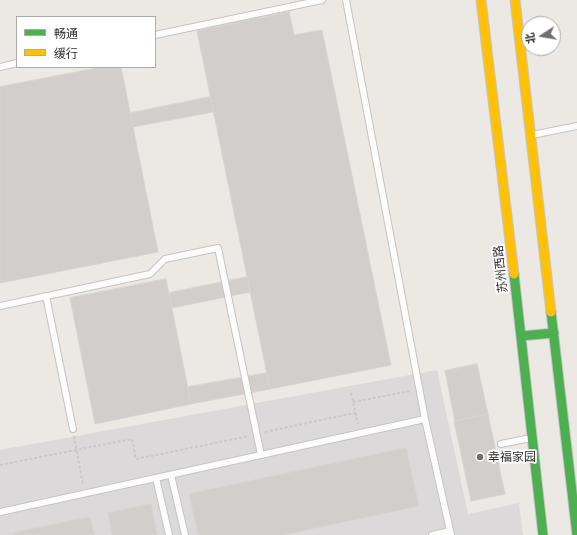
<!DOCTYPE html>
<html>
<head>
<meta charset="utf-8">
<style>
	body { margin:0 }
	#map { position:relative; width:577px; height:535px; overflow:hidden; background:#ece8e4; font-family:Cabin,"Noto Sans SC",sans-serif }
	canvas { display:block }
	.legend { position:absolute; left:16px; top:16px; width:140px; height:52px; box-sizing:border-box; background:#fff; border:1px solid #ababab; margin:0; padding:5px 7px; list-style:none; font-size:12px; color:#2e2e2e }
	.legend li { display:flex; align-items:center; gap:8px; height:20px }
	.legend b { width:20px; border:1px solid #ababab }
	.north { position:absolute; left:521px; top:16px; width:40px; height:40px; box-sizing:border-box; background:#fff; border:1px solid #ababab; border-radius:50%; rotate:258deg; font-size:11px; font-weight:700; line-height:16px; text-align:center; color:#2e2e2e }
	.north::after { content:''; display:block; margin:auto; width:14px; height:18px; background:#706f6e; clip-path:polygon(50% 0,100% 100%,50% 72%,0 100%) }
</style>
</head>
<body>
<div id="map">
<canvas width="577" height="535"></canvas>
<ul class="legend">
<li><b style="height:5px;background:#4caf50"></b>畅通</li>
<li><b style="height:5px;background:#ffc107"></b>缓行</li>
</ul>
<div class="north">北</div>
</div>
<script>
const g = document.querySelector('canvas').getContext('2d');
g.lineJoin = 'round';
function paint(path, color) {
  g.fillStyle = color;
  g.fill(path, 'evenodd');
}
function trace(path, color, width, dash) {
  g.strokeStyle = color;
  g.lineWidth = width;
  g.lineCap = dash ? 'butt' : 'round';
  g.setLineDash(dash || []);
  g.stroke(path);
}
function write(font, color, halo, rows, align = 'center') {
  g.font = font + ' Cabin,"Noto Sans SC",sans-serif';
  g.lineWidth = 3.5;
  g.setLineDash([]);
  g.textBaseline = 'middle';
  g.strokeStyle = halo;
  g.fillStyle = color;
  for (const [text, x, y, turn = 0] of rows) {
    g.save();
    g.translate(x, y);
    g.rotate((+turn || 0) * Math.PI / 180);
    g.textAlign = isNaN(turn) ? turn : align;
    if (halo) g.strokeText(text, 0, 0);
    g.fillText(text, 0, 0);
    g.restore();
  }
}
paint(new Path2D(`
	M437 370 468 514 519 503 523 535H0V450Z`), '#dcd9db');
const building = new Path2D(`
	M289 12 294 35 322 30 391 365 270 389 197 31Z
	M102 67H121L158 252 0 283V87Z
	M210 97 213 112 133 127 131 113Z
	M247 277 250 292 172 308 169 293Z
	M166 279 191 404 95 424 70 298Z
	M477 364 488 414 455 421 445 371Z
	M267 373 270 389 191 404 188 387Z
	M488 414 505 494 471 501 454 421Z
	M406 448 419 506 283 535H198L189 494Z
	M151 504 157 535H112L108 513Z
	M90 517 94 535H13V533Z`);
paint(building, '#d1cecb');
trace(building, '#d7d4d0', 1);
const lane = new Path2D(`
	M346 0 425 419
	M155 35 322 0
	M0 67 17 63
	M532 135 577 126
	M46 296 73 429
	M0 306 150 274 165 259 218 248 261 455
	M501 444 531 438
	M171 475 185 535
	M156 478 169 535
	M0 512 425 419 451 535
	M432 535 450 531`);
const fast = new Path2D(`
	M514 274 543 535
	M551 312 577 535
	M521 336 554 333`);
const slow = new Path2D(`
	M481 0 514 274
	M515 0 551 312`);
trace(lane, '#c5c4c5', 8);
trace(fast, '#c5c4c5', 11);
trace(slow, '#c5c4c5', 11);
trace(new Path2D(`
	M351 393 358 424
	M353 402 411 391
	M265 432 355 413
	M74 436 83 485
	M0 465 132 439 136 459 249 436`), '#c9c9c8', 2, [3, 2]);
trace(lane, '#fcfcfb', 6);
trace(fast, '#4caf50', 9);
trace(slow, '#ffc107', 9);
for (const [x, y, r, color] of [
	[480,457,4,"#706f6e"]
]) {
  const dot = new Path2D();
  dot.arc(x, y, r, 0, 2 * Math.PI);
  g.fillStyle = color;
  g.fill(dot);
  trace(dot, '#fff', 1.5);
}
write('12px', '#2e2e2e', '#fff', [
	["苏州西路",501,269,-96]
]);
write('12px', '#2e2e2e', '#fff', [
	["幸福家园",488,457]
], 'left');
</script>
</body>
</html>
